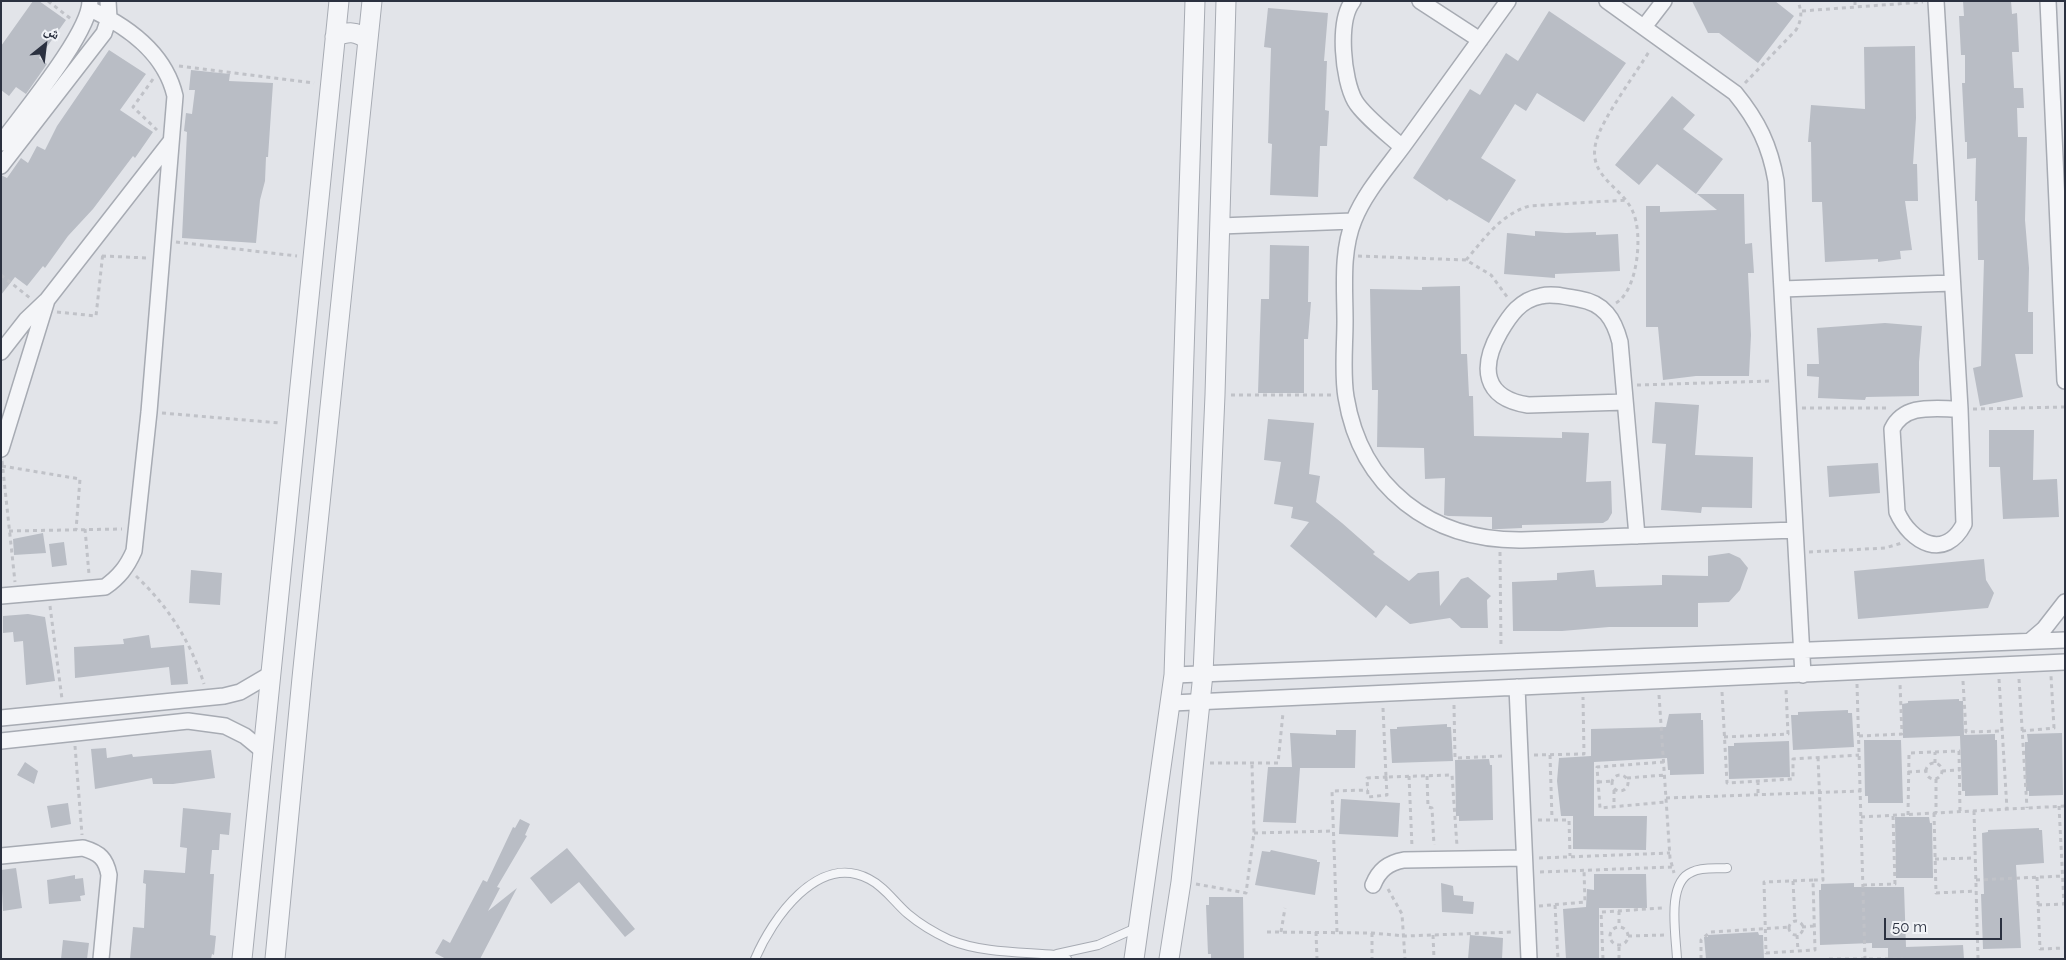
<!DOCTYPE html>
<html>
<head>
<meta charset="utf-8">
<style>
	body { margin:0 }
	#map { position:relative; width:2066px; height:960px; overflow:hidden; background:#e2e4e9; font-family:Raleway,"Noto Naskh Arabic",sans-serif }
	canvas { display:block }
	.frame { position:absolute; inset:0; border:2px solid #2b3140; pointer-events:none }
	.north { position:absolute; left:20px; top:20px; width:50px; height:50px; -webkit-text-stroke:4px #f1f3f7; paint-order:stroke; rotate:29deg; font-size:14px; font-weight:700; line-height:20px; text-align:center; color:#2b3140 }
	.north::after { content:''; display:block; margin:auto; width:18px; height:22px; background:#2b3140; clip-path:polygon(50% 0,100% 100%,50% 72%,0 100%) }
	.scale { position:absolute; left:1884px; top:918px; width:118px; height:22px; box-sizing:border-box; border:2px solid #2b3140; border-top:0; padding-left:6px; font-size:15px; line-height:18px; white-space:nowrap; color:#2b3140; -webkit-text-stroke:4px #f1f3f7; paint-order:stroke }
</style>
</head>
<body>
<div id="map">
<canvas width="2066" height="960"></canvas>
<div class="frame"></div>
<div class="north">ش</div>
<div class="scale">50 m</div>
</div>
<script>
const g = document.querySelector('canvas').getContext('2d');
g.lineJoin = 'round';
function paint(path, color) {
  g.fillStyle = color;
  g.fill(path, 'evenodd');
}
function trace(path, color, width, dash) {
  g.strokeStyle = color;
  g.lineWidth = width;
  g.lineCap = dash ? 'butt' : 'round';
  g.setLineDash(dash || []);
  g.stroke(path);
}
paint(new Path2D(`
	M33 1H39L66 20 39 58 47 64 26 94 16 87 9 96 1 90V46Z
	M1692 1H1775L1794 16 1758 63 1719 33H1708Z
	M1963 1H2011L2012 14 2017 13 2019 52H2012L2014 88H2023L2024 108H2017L2018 137H2027L2025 220 2029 268 2028 312H2033V354H2015L2023 397 1980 406 1973 368 1981 366 1984 260H1978L1977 201H1975L1976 158 1967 159V142H1965L1962 83H1965V55H1961L1959 16H1964Z
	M1268 8 1328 13 1324 61H1327L1325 110 1329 111 1327 146H1320L1318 197 1270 195 1272 144 1268 143 1271 48 1264 47Z
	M1549 11 1626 63 1584 122 1537 93 1526 111 1515 104 1481 158 1516 180 1489 223 1449 199 1447 201 1413 178 1470 89 1480 95 1506 53 1518 61Z
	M1915 46 1916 118 1913 164H1917L1918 201H1905L1912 250 1900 251 1901 259 1878 262V259L1825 262 1822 202H1812L1811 142H1808L1811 105 1865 109 1864 47Z
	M109 50 146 74 120 110 153 132 135 158 133 156 93 209 68 236 45 268 43 266 27 286 15 277 1 295V175L7 178 21 158 28 163 37 146 45 150 57 126Z
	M191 70 230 74 229 81 273 83 268 157H266L265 181 260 200 256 243 182 238 187 132 184 131 186 113 192 114 195 90H189Z
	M1672 96 1695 115 1683 129 1723 159 1696 194 1657 164 1639 185 1615 165Z
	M1697 194H1744L1745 244 1752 243 1754 273H1748L1751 335 1749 376H1696L1663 380 1658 327H1646V206H1660V212L1717 210Z
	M1535 231 1566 233 1596 232V235L1618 234 1620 271 1555 274V278L1504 274 1507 233 1535 236Z
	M1270 245 1309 246 1308 302H1311L1308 339H1304V393H1258L1261 299H1269Z
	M1460 286 1461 354H1467L1469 396H1473L1474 436 1562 438V432L1589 433 1586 482 1611 481 1612 513 1608 520 1603 523 1522 525V528L1500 529H1492V517L1448 516 1444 515 1445 478 1425 479 1424 448 1377 447 1378 390H1372L1370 289 1422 290V287Z
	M1885 323 1922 326 1919 362V396L1866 397 1865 400 1818 398 1819 377 1807 376V364H1819L1817 328Z
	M1655 402 1699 405 1695 455 1753 457 1752 508 1702 507 1701 513 1661 510 1666 444 1652 443Z
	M1268 419 1314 423 1309 474 1320 476 1316 502 1342 523 1375 552 1373 554 1409 581 1418 573 1439 571 1440 606 1461 579 1468 577 1491 596 1487 600 1488 628H1461L1450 618 1410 624 1386 605 1376 618 1290 546 1309 522 1291 518 1293 507 1274 504 1281 462 1264 460Z
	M1989 430H2034L2033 480 2057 479 2059 517 2003 519 2000 467H1989Z
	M1878 463 1880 493 1829 497 1827 466Z
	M43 533 46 553 14 555 13 539Z
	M64 542 67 565 52 567 49 544Z
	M1729 553 1740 558 1748 568 1740 590 1729 602 1698 603V627H1609L1562 631H1513L1512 582 1557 580V573L1594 570 1596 587 1662 585V575L1708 576V556Z
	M1984 559 1986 580 1994 593 1988 608 1858 619 1854 571Z
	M191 570 222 573 220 605 189 603Z
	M28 614 45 617 55 681 26 685 23 641 14 642 13 632 3 633V616Z
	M149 635 151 648 184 645 188 684 171 685 169 667 75 678 74 647 124 644 123 639Z
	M1959 699V701H1963L1964 735 1995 734V740H1997L1998 795 1965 796V791H1962L1960 736 1903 738 1902 704 1908 703V701Z
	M1848 710V713H1852L1854 747 1793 750 1791 715H1798V712Z
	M1701 713V720H1703L1704 774 1670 775V770H1668L1667 758 1594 762V816H1647L1646 850 1573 849V816H1561L1557 781 1559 758 1591 756V729L1666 727 1669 714Z
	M1447 724V727H1451L1453 761 1392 763 1390 729H1397V727Z
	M1336 730H1356L1355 768H1300L1296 823 1263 822 1268 767H1292L1290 733 1336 735Z
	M2062 733 2063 795 2029 796V791H2026L2025 756V742H2028L2027 734Z
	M1864 740H1901L1903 803H1868V796H1865Z
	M1789 741 1790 777 1729 779 1728 746H1734V743Z
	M106 748 107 758 132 754 133 757 211 750 215 778 173 784H153L152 778 95 789 91 749Z
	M1489 759 1490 765H1492L1493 820 1459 821V816H1456L1455 760Z
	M25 762 38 771 34 784 17 775Z
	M1341 799 1400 803 1398 837 1339 834Z
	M68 803 71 824 51 828 47 806Z
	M183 808 231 813 229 835 220 834 219 850H212L210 874H214L210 935 216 936 214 955 212 954 211 959H130L133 927 144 928 146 884 143 883 144 870 185 873 187 848 180 847Z
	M1895 817H1929L1930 823H1932L1933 878H1896Z
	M520 819 530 824 525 835 527 836 497 887 500 888 488 911 517 888 480 959H446L435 953 443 939 450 943 483 880 487 882 513 827 515 828Z
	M2039 828V830H2042L2044 863 2016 865 2021 948 1983 949 1981 894H1984L1982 833 1988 832V830Z
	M567 848 635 929 625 937 579 882 551 904 530 878Z
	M1271 850 1317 860V862H1320L1315 895 1255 885 1262 851 1270 852Z
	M16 868 22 908 3 911 1 870Z
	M1594 874H1646L1647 908H1599V959H1566L1563 909 1586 907 1587 889 1594 890Z
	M75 875V879L83 878 85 895 80 896 81 901 49 904 47 880Z
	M1441 883 1453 886 1454 895 1463 896V901L1474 902 1473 914 1442 912Z
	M1854 883V887H1904L1906 947 1963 945 1964 959H1888V948H1896H1872V943L1820 945 1819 890H1821V884Z
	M1209 897H1243L1244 958H1211V954H1208L1206 905H1209Z
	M1758 932 1759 935H1763L1764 959H1706L1704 937H1708V935Z
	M1470 935 1503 938 1502 959H1468Z
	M63 940 89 943 87 959H61Z`), '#b9bdc5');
const service = new Path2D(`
	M1057 954 1098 945 1136 928
	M755 959C772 919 818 852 869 879 885 887 895 903 908 914 921 925 935 933 950 940 982 953 1021 952 1055 955L1067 959
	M1677 959C1676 935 1666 882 1692 872 1702 867 1716 869 1727 868`);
const minor = new Path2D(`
	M1353 1C1337 21 1343 80 1355 101 1363 115 1390 136 1402 147
	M1420 1 1480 40
	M1508 1C1474 48 1440 95 1406 142 1388 167 1365 192 1354 220 1341 252 1345 288 1345 321 1345 346 1342 373 1346 397 1361 488 1431 541 1522 540L1795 530
	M1607 1 1735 93C1758 121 1770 146 1776 181L1803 675
	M1936 1 1960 409 1964 524C1945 561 1911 543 1897 512L1892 429C1905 403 1934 409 1960 409
	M2048 1 2065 381
	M1644 27 1664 1
	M1 143C22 114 90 33 90 1
	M1 166 104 33 109 18 108 1
	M1220 226 1353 221
	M1782 289 1952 283
	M1 352 26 320 46 301
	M1625 402 1528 405C1483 398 1480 367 1500 332 1510 315 1520 300 1541 296 1553 293 1567 297 1579 299 1604 303 1614 319 1620 342L1637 536
	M1 449 47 300 171 141
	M1 596 105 587C119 577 127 567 134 551L149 412 175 96C165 53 129 27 90 9
	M2030 641 2044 629 2065 602
	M1174 675 2065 640
	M1517 687 1529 959
	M1172 703 2065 662
	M1 718 224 696 240 692 269 675
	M1 741 188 721 225 726 245 736 262 750
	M1 856 83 848C100 853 106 859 109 875L101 959
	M1373 885C1379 870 1388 863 1404 860L1524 858`);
const tertiary = new Path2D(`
	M335 37C348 31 356 31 368 40
	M242 959 339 1
	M275 959 302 678 372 1
	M1134 959 1174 675 1195 1
	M1169 959 1181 882 1203 674 1215 395 1226 1`);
trace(service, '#a7abb3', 10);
trace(minor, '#a7abb3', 18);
trace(tertiary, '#a7abb3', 21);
trace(new Path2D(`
	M48 1 71 19
	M1855 1V7
	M1802 11 1923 2
	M179 66 314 83
	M153 79 133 107 157 130
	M1745 83 1796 30C1802 19 1802 13 1798 1
	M176 242 297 256
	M102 256 148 258
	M1358 256 1466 260 1491 275 1508 298
	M1466 260C1485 238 1500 215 1529 206L1627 200
	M1 275 30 298
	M1616 303C1638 290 1643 234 1633 212 1622 186 1587 177 1596 142 1601 120 1637 72 1650 50
	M57 312 96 316 103 252
	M1637 385 1773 381
	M1231 395H1333
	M1802 408H1890
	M1973 409 2065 407
	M162 413 280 423
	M2 461 15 582
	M2 466 80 479 76 530
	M85 529 89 574
	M9 531 122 529
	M1500 552 1501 648
	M1809 552 1885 548 1902 543
	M136 576C168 606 191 642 204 684
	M50 606 62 699
	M1999 679 2007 809
	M2019 679 2027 808
	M1963 681 1966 732 2002 731
	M1857 684 1865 959
	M1722 692 1727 783 1793 779V759L1859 755
	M1659 695 1670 858 1674 873
	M1454 705 1455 758 1505 756
	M1383 708 1386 777 1452 775 1457 846
	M2022 731 2054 728 2051 676
	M1859 736 1902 734 1900 684
	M1724 737 1788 734 1786 689
	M75 746 82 835
	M1534 755 1584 754 1583 697
	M1550 755 1552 819
	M1664 762 1597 767 1600 808 1666 802
	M1210 763H1278L1283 713
	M1935 763V752
	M1926 771a8 8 0 1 1 16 0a8 8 0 1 1-16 0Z
	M1942 771 1960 770
	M1908 772 1926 771
	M1612 783a8 8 0 1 1 16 0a8 8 0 1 1-16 0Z
	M1409 776 1412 847
	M1427 776 1428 807 1432 808 1434 845
	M1386 777 1387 795 1368 797 1367 778Z
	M1627 778 1665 775
	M1936 779V813
	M1758 781V795
	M1598 782 1612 781
	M1614 790V806
	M1666 798 1861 791
	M2059 806 2064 904
	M1974 811 1978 959
	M1934 813 1936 893 1976 891
	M1908 815 1909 753 1959 751 1960 812
	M1861 817 2065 806
	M1538 820H1569L1570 856
	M1254 833 1334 831
	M1539 858 1670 853
	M1935 859 1975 858
	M1540 872 1672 867
	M2037 877 2040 949 2065 948
	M1813 880 1764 882 1766 953 1815 950 1813 880H1823L1818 757
	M1976 880 2063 876
	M1793 881 1795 921
	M1196 884 1246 893 1254 833 1252 765
	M1863 885 1895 884 1893 815
	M1388 889 1402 914 1405 959
	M1555 905 1558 959
	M2038 905 2064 904
	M1539 906 1585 902 1584 870
	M1619 911V927
	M1789 928a7 7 0 1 1 14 0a7 7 0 1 1-14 0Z
	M1802 927 1814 926
	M1610 936a9 9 0 1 1 18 0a9 9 0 1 1-18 0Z
	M1267 932 1372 933 1405 936 1514 932
	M1281 932 1285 908
	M1316 932 1317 959
	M1337 932 1332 791 1368 790
	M1372 933V959
	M1433 935 1434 959
	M1797 935 1798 951
	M1628 936 1665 935
	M1603 959 1601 912 1663 908
	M1619 959V945
	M1701 959V940L1710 932 1789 927
	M1829 959H1903`), '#c0c2c8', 3, [4, 4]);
trace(service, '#f4f5f8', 8);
trace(minor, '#f4f5f8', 15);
trace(tertiary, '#f4f5f8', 19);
</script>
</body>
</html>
